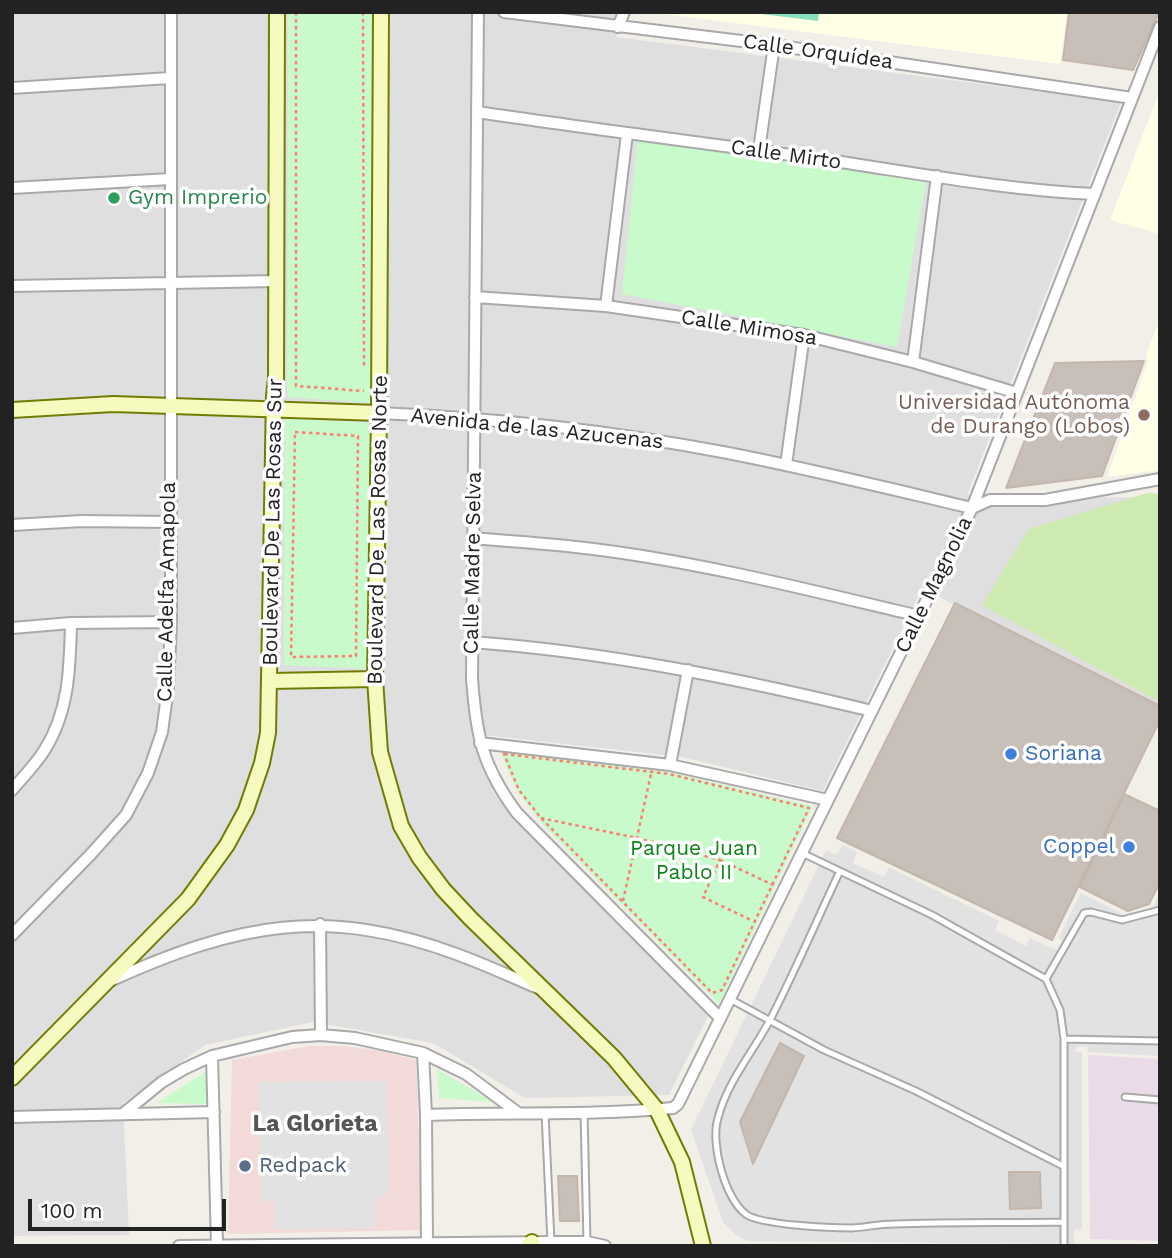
<!DOCTYPE html>
<html>
<head>
<meta charset="utf-8">
<style>
	body { margin:0 }
	#map { position:relative; width:1172px; height:1258px; overflow:hidden; background:#f2efe9; font-family:"Work Sans",sans-serif }
	canvas { display:block }
	.frame { position:absolute; inset:0; border:14px solid #222; pointer-events:none }
	.scale { position:absolute; left:28px; top:1199px; width:198px; height:32px; box-sizing:border-box; border:4px solid #222; border-top:0; padding-left:9px; font-size:21px; line-height:24px; white-space:nowrap; color:#222; -webkit-text-stroke:5px #fff; paint-order:stroke }
</style>
</head>
<body>
<div id="map">
<canvas width="1172" height="1258"></canvas>
<div class="frame"></div>
<div class="scale">100 m</div>
</div>
<script>
const g = document.querySelector('canvas').getContext('2d');
g.lineJoin = 'round';
function paint(path, color) {
  g.fillStyle = color;
  g.fill(path, 'evenodd');
}
function trace(path, color, width, dash) {
  g.strokeStyle = color;
  g.lineWidth = width;
  g.lineCap = dash ? 'butt' : 'round';
  g.setLineDash(dash || []);
  g.stroke(path);
}
function write(font, color, halo, rows, align = 'center') {
  g.font = font + ' "Work Sans",sans-serif';
  g.lineWidth = 7;
  g.setLineDash([]);
  g.textBaseline = 'middle';
  g.strokeStyle = halo;
  g.fillStyle = color;
  for (const [text, x, y, turn = 0] of rows) {
    g.save();
    g.translate(x, y);
    g.rotate((+turn || 0) * Math.PI / 180);
    g.textAlign = isNaN(turn) ? turn : align;
    if (halo) g.strokeText(text, 0, 0);
    g.fillText(text, 0, 0);
    g.restore();
  }
}
paint(new Path2D(`
	M12 12H626L616 37 1121 102 967 495 1160 498V714L922 588 823 791 682 757 475 734 494 793 709 1014 669 1095 525 1098 433 1043 313 1022 205 1045 123 1103 129 1235 12 1236Z`), '#e0dfdf');
paint(new Path2D(`
	M309 1046H342L377 1050 416 1060 422 1230 228 1234 232 1060Z`), '#f2dad9');
paint(new Path2D(`
	M1088 1055 1160 1059 1159 1241 1090 1239Z`), '#ebdbe8');
paint(new Path2D(`
	M648 12H1067L1060 64Z
	M1160 90V234L1110 220Z
	M1160 319V470L1107 477 1148 361 1146 355Z`), '#ffffe5');
paint(new Path2D(`
	M1148 493 1160 494V702L982 605 1029 529Z`), '#cdebb0');
paint(new Path2D(`
	M288 12H373L372 403 287 397Z
	M638 137 927 176 897 347 622 294Z
	M285 418 371 423V669L284 665Z
	M500 751 669 772 813 806 719 1004 542 824 517 791Z
	M437 1069 493 1102 439 1098Z
	M208 1070V1104L157 1103Z`), '#c8facc');
paint(new Path2D(`
	M745 12H819L818 21Z`), '#88e0be');
paint(new Path2D(`
	M843 845 857 852 853 863 884 877 889 867 999 921 995 930 1026 946 1030 938 1058 951 1054 961 1057 965 1066 947 1059 937 1081 893 1128 917 1152 909 1160 893V1056L1088 1052 1087 1046 1077 1047 1074 1051 1082 1052V1229L1074 1230V1244L747 1241 735 1234 723 1222 691 1130 826 850 837 855Z
	M387 1081 388 1191 376 1203V1228L275 1229V1202L261 1200 259 1082Z`), '#e2e2e2');
const building = new Path2D(`
	M1069 12H1159L1133 70 1063 60Z
	M1144 361 1102 476 1006 488 1055 363Z
	M955 603 1160 706 1158 724 1052 940 837 838Z
	M1124 794 1160 811V882L1149 904 1128 911 1080 887Z
	M780 1043 804 1056 753 1164 740 1122Z
	M1009 1172H1040L1041 1208 1010 1209Z
	M558 1176H577L579 1221H560Z`);
paint(building, '#c7bfb8');
trace(building, '#c4b6ab', 2);
const lane = new Path2D(`
	M802 853 932 915 1046 979 1060 1010 1064 1039V1246
	M840 871C817 920 795 971 770 1020 753 1052 727 1082 718 1118 710 1143 725 1200 747 1215 763 1225 831 1228 852 1228 866 1227 880 1224 894 1224 951 1222 1007 1223 1064 1222
	M1046 979 1084 913 1091 912 1122 920 1160 910
	M730 999 824 1050 916 1091 1063 1166
	M1064 1039 1160 1041
	M1125 1097 1160 1100
	M545 1113 551 1242
	M584 1113 587 1242`);
const street = new Path2D(`
	M478 12 472 678C476 735 482 766 517 813L720 1018
	M504 12 774 45 1132 98
	M618 27 624 12
	M12 88 170 78
	M477 112C591 129 706 143 820 159 911 172 1003 190 1095 194
	M759 150 774 45
	M12 188 170 179
	M12 286 277 281
	M475 297 606 306 804 335 913 362 1017 393
	M606 306 627 134
	M913 362 937 176
	M379 413C496 418 613 431 728 453 810 469 891 489 972 508
	M786 465 804 335
	M972 508 990 500H1045L1160 479
	M12 525 82 521 170 522
	M473 538C516 542 558 544 601 550 708 564 813 591 919 616
	M12 628 71 623 171 622
	M472 642C608 652 740 679 872 711
	M480 743 670 765 828 800
	M670 765 688 670
	M12 790C23 777 35 765 44 751 69 712 70 668 71 623
	M320 924 321 1035
	M12 935 91 854 126 815 148 773 162 732 168 688 171 622V12
	M112 980C237 924 326 905 459 955 486 965 512 977 538 988
	M423 1053 426 1115 427 1243
	M212 1056 217 1245
	M124 1113 162 1082 184 1069 212 1056 292 1037 321 1035 355 1038 423 1053 466 1074 517 1112
	M426 1115C508 1112 591 1116 673 1108L678 1104 972 508 1160 27
	M12 1117 214 1112
	M179 1246 551 1242H587L605 1246`);
const secondary = new Path2D(`
	M381 12 379 413 375 679 380 752 401 826 419 857 443 889 470 918 614 1058 657 1110 682 1162 703 1246
	M12 410 113 404 379 413
	M271 681 375 679
	M12 1078 188 899 227 845 246 810 262 763 268 733 274 396 276 378 277 12
	M528 1246 532 1242`);
trace(lane, '#a9a9a9', 9);
trace(street, '#a9a9a9', 14);
trace(secondary, '#707d05', 18);
trace(new Path2D(`
	M296 12V386L364 391
	M363 12 364 367
	M295 432 358 436 356 656 291 657Z
	M504 754 669 774 809 808 722 990 712 993 541 818 519 790Z
	M541 818 637 838 720 860 703 897 753 921
	M720 860 773 885
	M623 901 651 774`), '#fa8072', 2.5, [3.5, 3.5]);
trace(lane, '#fff', 5);
trace(street, '#fff', 10);
trace(secondary, '#f7fabf', 14);
for (const [x, y, r, color] of [
	[114,198,7,"#2e9e5b"],
	[1144,415,7,"#8d6e63"],
	[1011,754,7,"#3f7fe0"],
	[1129,847,7,"#3f7fe0"],
	[245,1166,7,"#5c6f8a"]
]) {
  const dot = new Path2D();
  dot.arc(x, y, r, 0, 2 * Math.PI);
  g.fillStyle = color;
  g.fill(dot);
  trace(dot, '#fff', 2.5);
}
write('21px', '#222', '#fff', [
	["Calle Orquídea",818,52,8],
	["Calle Mirto",786,155,8],
	["Calle Mimosa",749,328,9],
	["Avenida de las Azucenas",537,429,6],
	["Boulevard De Las Rosas Sur",273,522,-89],
	["Boulevard De Las Rosas Norte",378,530,-89],
	["Calle Madre Selva",473,563,-89],
	["Calle Magnolia",934,585,-64],
	["Calle Adelfa Amapola",167,592,-89]
]);
write('21px', '#27864d', '#fff', [
	["Gym Imprerio",128,198]
], 'left');
write('21px', '#785e54', '#fff', [
	["Universidad Autónoma",1130,403],
	["de Durango (Lobos)",1130,427]
], 'right');
write('21px', '#366cbe', '#fff', [
	["Soriana",1025,754],
	["Coppel",1115,847,"right"]
], 'left');
write('21px', '#0c8416', '#fff', [
	["Parque Juan",694,849],
	["Pablo II",694,873]
]);
write('21px', '#4e5e75', '#fff', [
	["Redpack",259,1166]
], 'left');
write('bold 23px', '#555', '#fff', [
	["La Glorieta",315,1124]
]);
</script>
</body>
</html>
